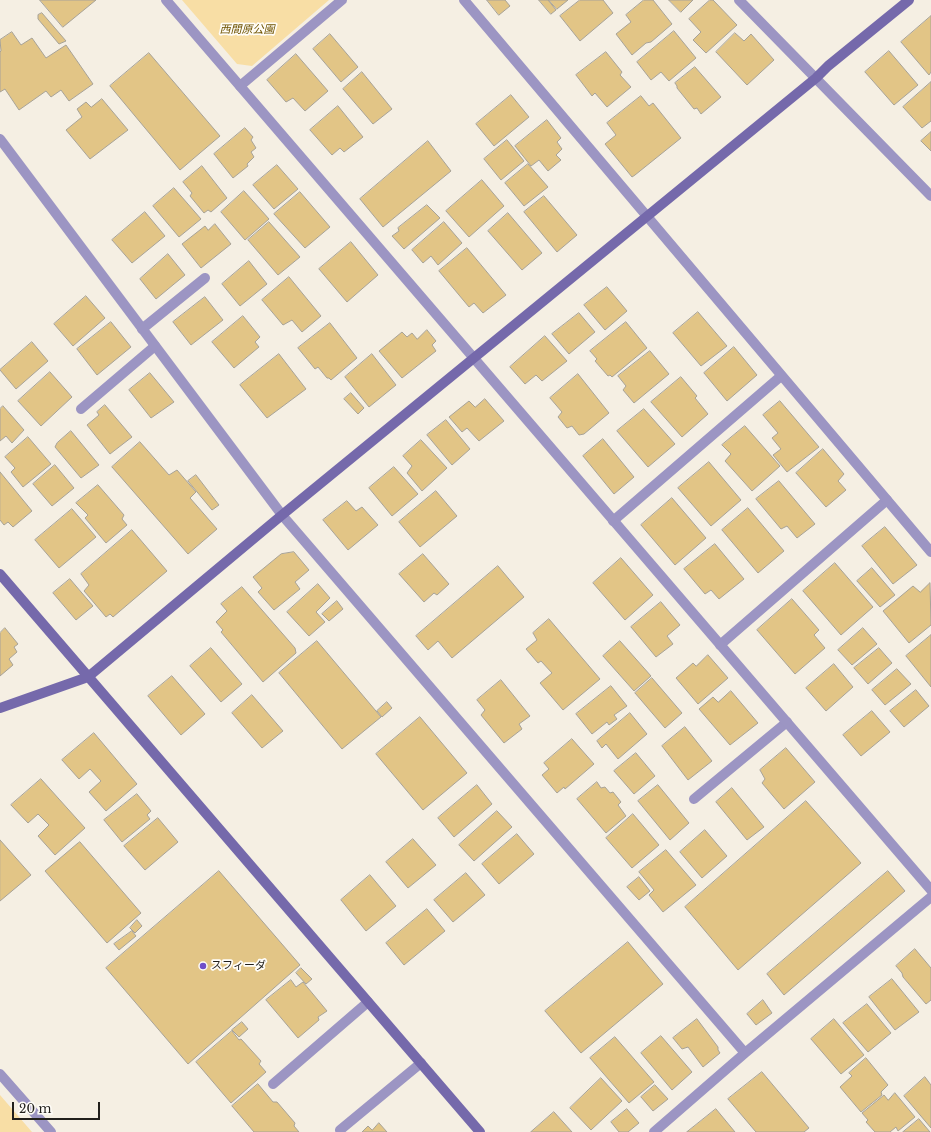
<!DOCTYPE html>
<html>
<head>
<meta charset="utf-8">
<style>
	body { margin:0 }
	#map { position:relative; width:931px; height:1132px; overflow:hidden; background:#f5efe3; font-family:"Libre Baskerville",serif }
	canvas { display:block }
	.scale { position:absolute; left:12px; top:1102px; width:88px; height:18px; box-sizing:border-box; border:2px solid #211f1b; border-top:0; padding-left:5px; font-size:12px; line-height:14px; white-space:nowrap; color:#211f1b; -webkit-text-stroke:3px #fffdf8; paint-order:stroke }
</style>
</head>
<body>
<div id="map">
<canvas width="931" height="1132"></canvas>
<div class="scale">20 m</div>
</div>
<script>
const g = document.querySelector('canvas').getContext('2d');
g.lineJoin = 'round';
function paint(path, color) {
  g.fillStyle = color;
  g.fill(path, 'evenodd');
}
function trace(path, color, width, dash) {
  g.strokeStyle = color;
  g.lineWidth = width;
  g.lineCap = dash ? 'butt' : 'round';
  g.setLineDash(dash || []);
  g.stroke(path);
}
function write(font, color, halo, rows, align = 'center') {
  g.font = font + ' "Libre Baskerville","Noto Sans JP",serif';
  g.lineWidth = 3.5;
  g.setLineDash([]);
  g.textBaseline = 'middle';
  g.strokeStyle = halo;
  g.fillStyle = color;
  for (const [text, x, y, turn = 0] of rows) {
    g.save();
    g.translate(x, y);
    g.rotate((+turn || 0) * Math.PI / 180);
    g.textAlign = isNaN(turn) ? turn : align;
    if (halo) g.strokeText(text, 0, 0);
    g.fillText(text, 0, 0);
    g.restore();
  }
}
paint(new Path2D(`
	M182 0H329L252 66 237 64Z
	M0 1095 32 1132H0Z`), '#f8dea5');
const building = new Path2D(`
	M40 0H96L63 27Z
	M487 0H505L510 6 499 15Z
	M539 0H548L556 10 551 14Z
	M549 0H568L557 9Z
	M580 0H603L613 13 580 41 560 16Z
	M644 0H653L672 24 651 42 646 43 632 55 616 34 631 22 626 15Z
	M669 0H693L681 12Z
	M710 0H713L737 25 706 53 693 40 701 32 689 19Z
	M42 13 66 41 59 44 38 19V15Z
	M931 16V72L929 75 901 42Z
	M674 31 696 58 669 81 661 72 651 80 637 62Z
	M12 32 21 45 32 38 46 58 66 45 93 84 69 101 61 90 51 97 46 91 19 110 5 89 0 92V52L1 51 0 40Z
	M735 33 744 41 751 34 774 60 747 85 716 52Z
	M330 34 358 67 341 82 313 49Z
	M889 51 918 85 894 105 865 72Z
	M606 52 622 72 620 75 631 87 607 107 595 93 592 96 576 75Z
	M149 53 220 136 180 170 110 86Z
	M296 54 328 91 305 111 293 98 286 102 267 80Z
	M695 67 721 97 701 114 697 108 694 109 677 88V86L675 83Z
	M362 72 392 109 373 124 343 89Z
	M931 82V121L922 128 903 107Z
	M511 95 529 117 494 146 476 124Z
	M641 96 649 106 653 103 681 138 635 175 632 177 605 144 616 135 607 123Z
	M102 99 128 130 90 159 66 130 82 117 77 109 86 102 91 107Z
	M338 106 363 137 344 152 340 148 332 155 310 130Z
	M547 120 561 138 557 142 562 149 556 155 561 160 548 171 539 160 531 166 515 146Z
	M245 128 253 137 251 140 256 148 251 152 254 157 247 164 248 166 233 178 214 154Z
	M931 132V151L921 141Z
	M507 140 524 161 501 180 484 159Z
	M428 141 451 171 383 227 360 199Z
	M528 164 548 187 524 206 505 183Z
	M277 165 298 189 274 209 253 185Z
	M202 166 227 198 211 212 208 210 204 213 190 196 192 193 183 182Z
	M482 180 504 206 469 237 446 211Z
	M174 188 201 219 179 237 153 206Z
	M244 191 269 219 245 240 221 212Z
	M300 192 330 227 305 248 274 214Z
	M544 196 577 235 557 252 524 212Z
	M427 205 440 218 404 249 392 236 399 231 398 228Z
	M145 212 165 236 132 263 112 240Z
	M508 213 542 253 522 270 488 231Z
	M269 222 300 257 278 275 248 240Z
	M444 222 462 243 438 265 431 256 423 263 412 250Z
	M215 224 231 244 201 268 182 244 205 226 208 230Z
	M351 242 378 275 347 302 319 269Z
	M467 248 506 295 483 313 474 303 469 307 439 271Z
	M168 254 185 275 156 299 140 279Z
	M249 261 267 284 240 306 222 284Z
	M289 277 321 316 302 332 292 320 283 325 262 300Z
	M607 287 627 311 605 330 584 305Z
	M86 296 105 318 73 346 54 324Z
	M205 297 223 320 191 345 173 322Z
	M698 312 727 346 701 366 673 333Z
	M579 313 595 332 569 354 552 334Z
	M243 316 260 337 255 342 259 347 234 368 212 342Z
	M111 322 131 347 97 375 77 349Z
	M626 322 647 348 612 377 610 375 608 376 595 361 597 359 590 351Z
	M330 323 357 358 331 380 329 378H327L318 367 315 369 298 348Z
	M427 330 436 341 432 345 436 351 402 378 379 351 402 332 407 337 412 333 417 339Z
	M545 336 567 361 542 381 536 375 525 384 510 367Z
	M32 342 48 361 16 389 0 370Z
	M734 347 757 375 727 401 704 373Z
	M650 351 669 374 634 403 623 390 626 386 618 376Z
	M279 354 306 389 267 418 240 385Z
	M372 354 396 385 369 407 345 377Z
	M50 372 72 397 41 426 18 401Z
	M150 373 174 402 151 418 129 390Z
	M578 374 609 413 584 434 579 435 572 426 567 428 558 417 562 412 550 398Z
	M681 377 697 396 695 398 708 414 682 437 651 402Z
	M351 393 364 408 358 414 344 399Z
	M485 399 504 421 479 441 467 428 462 432 449 417 469 401 475 407Z
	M780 401 819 447 787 472 773 455 781 449 772 438 778 433 763 415Z
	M105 405 132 437 110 454 87 425 99 415 97 412Z
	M3 406 24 430 12 443 6 436 0 441V409Z
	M644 409 675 444 648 467 617 431Z
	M446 420 470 449 452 465 427 435Z
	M745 426 780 466 752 491 725 461 731 454 722 445Z
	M71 431 99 465 81 478 55 447 57 443Z
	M28 437 51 464 23 487 11 472 15 468 5 457Z
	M603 439 634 477 614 494 583 456Z
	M421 440 447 468 422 491 407 473 412 466 403 456Z
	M140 442 169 475 177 470 196 492 190 498 217 529 188 554 112 467Z
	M823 449 844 474 838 481 846 490 826 507 796 473Z
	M709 462 741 500 711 526 678 488Z
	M55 465 74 488 52 506 33 484Z
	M394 467 418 494 392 516 369 488Z
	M0 472 32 511 13 527 8 522 4 525 0 520Z
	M196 475 219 505 212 510 188 481Z
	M779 481 815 524 797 538 787 526 781 529 756 499Z
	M98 485 124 515 122 519 127 525 106 543 85 518 88 515 76 503Z
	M436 491 457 516 420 547 399 522Z
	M672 498 706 538 675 565 641 525Z
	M347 501 356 511 362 507 378 525 348 550 323 520Z
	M748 508 784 551 758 573 722 530Z
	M72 509 96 537 59 568 35 540Z
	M885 527 917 565 893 584 862 546Z
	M132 530 167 571 113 617 110 614 106 617 84 591 89 585 81 574Z
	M715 544 744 579 719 599 711 590 705 594 684 569Z
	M294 552 309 570 295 582 300 589 274 610 258 592 262 588 253 577 281 554Z
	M423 554 449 584 437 595 434 593 424 602 399 574Z
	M621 558 653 595 625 620 593 583Z
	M835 563 873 607 841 635 803 591Z
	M498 566 524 597 452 658 438 641 428 650 416 636Z
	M872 568 895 595 880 607 857 581Z
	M70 579 93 606 76 620 53 593Z
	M930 583 931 625 909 643 883 611 913 586 920 592Z
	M318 584 330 598 316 612 325 622 309 636 287 612Z
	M242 587 295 648 296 653 263 682 221 632 223 630 216 622 227 611 221 604Z
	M792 599 819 630 814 635 825 648 795 674 757 630Z
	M337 601 343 609 329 621 322 614Z
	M661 602 680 625 667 636 673 644 656 657 631 627Z
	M549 619 600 679 563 710 540 683 552 673 541 661 538 663 526 649 537 640 533 633Z
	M5 628 18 644 14 647 17 652 9 659 13 665 0 676V633Z
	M863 628 877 644 852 665 838 650Z
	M931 635V687L906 656Z
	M317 641 381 717 342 749 279 673Z
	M620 641 651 676 634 691 603 656Z
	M211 648 242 684 221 702 190 666Z
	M879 648 892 663 868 684 854 668Z
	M708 655 728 678 698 704 676 678 693 663 696 666Z
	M834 664 853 687 826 711 806 688Z
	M897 669 911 684 885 705 872 690Z
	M172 676 205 714 181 735 148 696Z
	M652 678 682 713 665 728 635 693Z
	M501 680 530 716 519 724 522 729 504 743 481 715 485 710 477 700Z
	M611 686 627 706 614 715 617 719 609 725 607 722 592 734 576 714Z
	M916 690 929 706 904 727 890 711Z
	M731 691 758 723 730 745 699 709 713 697 718 702Z
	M252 695 283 731 262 748 232 713Z
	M387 702 392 708 382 717 377 711Z
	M872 711 890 732 861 756 843 735Z
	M630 713 647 734 618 759 606 744 602 748 597 741Z
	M420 717 467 773 423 810 376 754Z
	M685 727 712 761 688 780 662 746Z
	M94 733 137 784 106 811 89 792 101 781 90 769 79 779 62 760Z
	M572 739 594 764 565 789 564 787 557 793 542 775 549 769 544 763Z
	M786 748 815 782 784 809 762 783 765 779 760 770Z
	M636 753 655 776 634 794 614 771Z
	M41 779 85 828 55 855 38 836 49 825 38 814 28 823 11 805Z
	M597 782 601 788 605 787 610 793 613 792 621 802 618 805 626 816 606 833 577 799Z
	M477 785 492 804 454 837 438 818Z
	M658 785 689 823 670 840 638 801Z
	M732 788 764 827 747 840 716 802Z
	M137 794 151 811 147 815 150 819 122 842 104 820Z
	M806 801 861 863 738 970 685 907Z
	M497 811 512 827 474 861 459 845Z
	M633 814 659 845 632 868 606 838Z
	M158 818 178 842 145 870 124 846Z
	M705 830 727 856 702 878 680 852Z
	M517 834 534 854 499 884 482 864Z
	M413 839 436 865 408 888 386 862Z
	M0 840 31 875 0 901Z
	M80 842 141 913 107 943 45 871 78 843Z
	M666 850 696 885 663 912 649 895 654 890 639 872Z
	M219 871 300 965 188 1064 106 968Z
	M888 871 905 891 784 995 767 974Z
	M466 873 485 895 453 922 434 900Z
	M370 875 396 906 366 931 341 900Z
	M639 877 650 891 639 900 627 887Z
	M427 909 445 931 404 965 386 943Z
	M137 920 142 926 135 933 130 928Z
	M132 931 136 936 119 950 114 944Z
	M628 942 663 984 581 1053 545 1011Z
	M915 949 931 968V1000L926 1004 903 977 902 973 896 966Z
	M301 968 312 979 306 984 296 973Z
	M892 979 919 1012 895 1030 869 997Z
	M291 980 296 987 303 982 327 1011 318 1017 319 1020 298 1038 266 1000Z
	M763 1000 772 1013 756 1025 747 1014Z
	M867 1004 891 1033 868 1052 843 1023Z
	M697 1019 718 1047V1050L720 1053 703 1067 688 1047 682 1049 673 1038Z
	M834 1019 864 1055 841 1074 811 1039Z
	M242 1022 248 1029 239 1037 232 1030Z
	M232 1031 239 1040 241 1039 261 1061 259 1064 266 1072 231 1103 196 1062Z
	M661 1036 692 1072 672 1090 641 1053Z
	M615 1037 654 1082 629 1103 590 1058Z
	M866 1058 888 1085 881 1092 882 1095 861 1112 840 1087 852 1076 849 1073Z
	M762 1072 809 1128 804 1132H756L728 1099Z
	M925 1077 931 1085V1128L904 1096Z
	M601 1078 622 1101 591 1130 570 1108Z
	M258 1084 273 1102H277L295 1123 294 1126 299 1132H254L232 1106Z
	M655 1085 668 1099 653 1111 641 1097Z
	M895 1093 915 1117 898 1131 896 1127 890 1132H875L866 1122 868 1120 862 1113 884 1095 888 1100Z
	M627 1109 639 1123 628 1132H619L611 1122Z
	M716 1109 735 1132H687Z
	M554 1112 572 1132H531Z
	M919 1119 930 1132H903Z
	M379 1123 387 1132H362L368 1126 372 1130Z`);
paint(building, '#e2c586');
trace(building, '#a7a297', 1);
trace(new Path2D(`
	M240 86 342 0
	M142 329 205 278
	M81 409 155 346
	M613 521 781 376
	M720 645 887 500
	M694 799 787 722
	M273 1084 368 1002
	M340 1130 421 1063`), '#9c95c3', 10);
trace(new Path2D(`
	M166 0 931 890
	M464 0 931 552
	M739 0 931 196
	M0 139 282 515 745 1053
	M0 1074 51 1132
	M654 1132 745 1053 931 897`), '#9c95c3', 10);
trace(new Path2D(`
	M0 574 480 1132
	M0 708 88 677 282 515 816 78 828 66 909 0`), '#7569ab', 10);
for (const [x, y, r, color] of [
	[203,966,4,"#6f4fc9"]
]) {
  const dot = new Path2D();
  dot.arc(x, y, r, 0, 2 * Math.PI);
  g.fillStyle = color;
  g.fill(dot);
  trace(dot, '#fffdf8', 1.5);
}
write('italic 11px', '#6f5300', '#fffdf8', [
	["西間原公園",247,30]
]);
write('11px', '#211f1b', '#fffdf8', [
	["スフィーダ",211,966]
], 'left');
</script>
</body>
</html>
